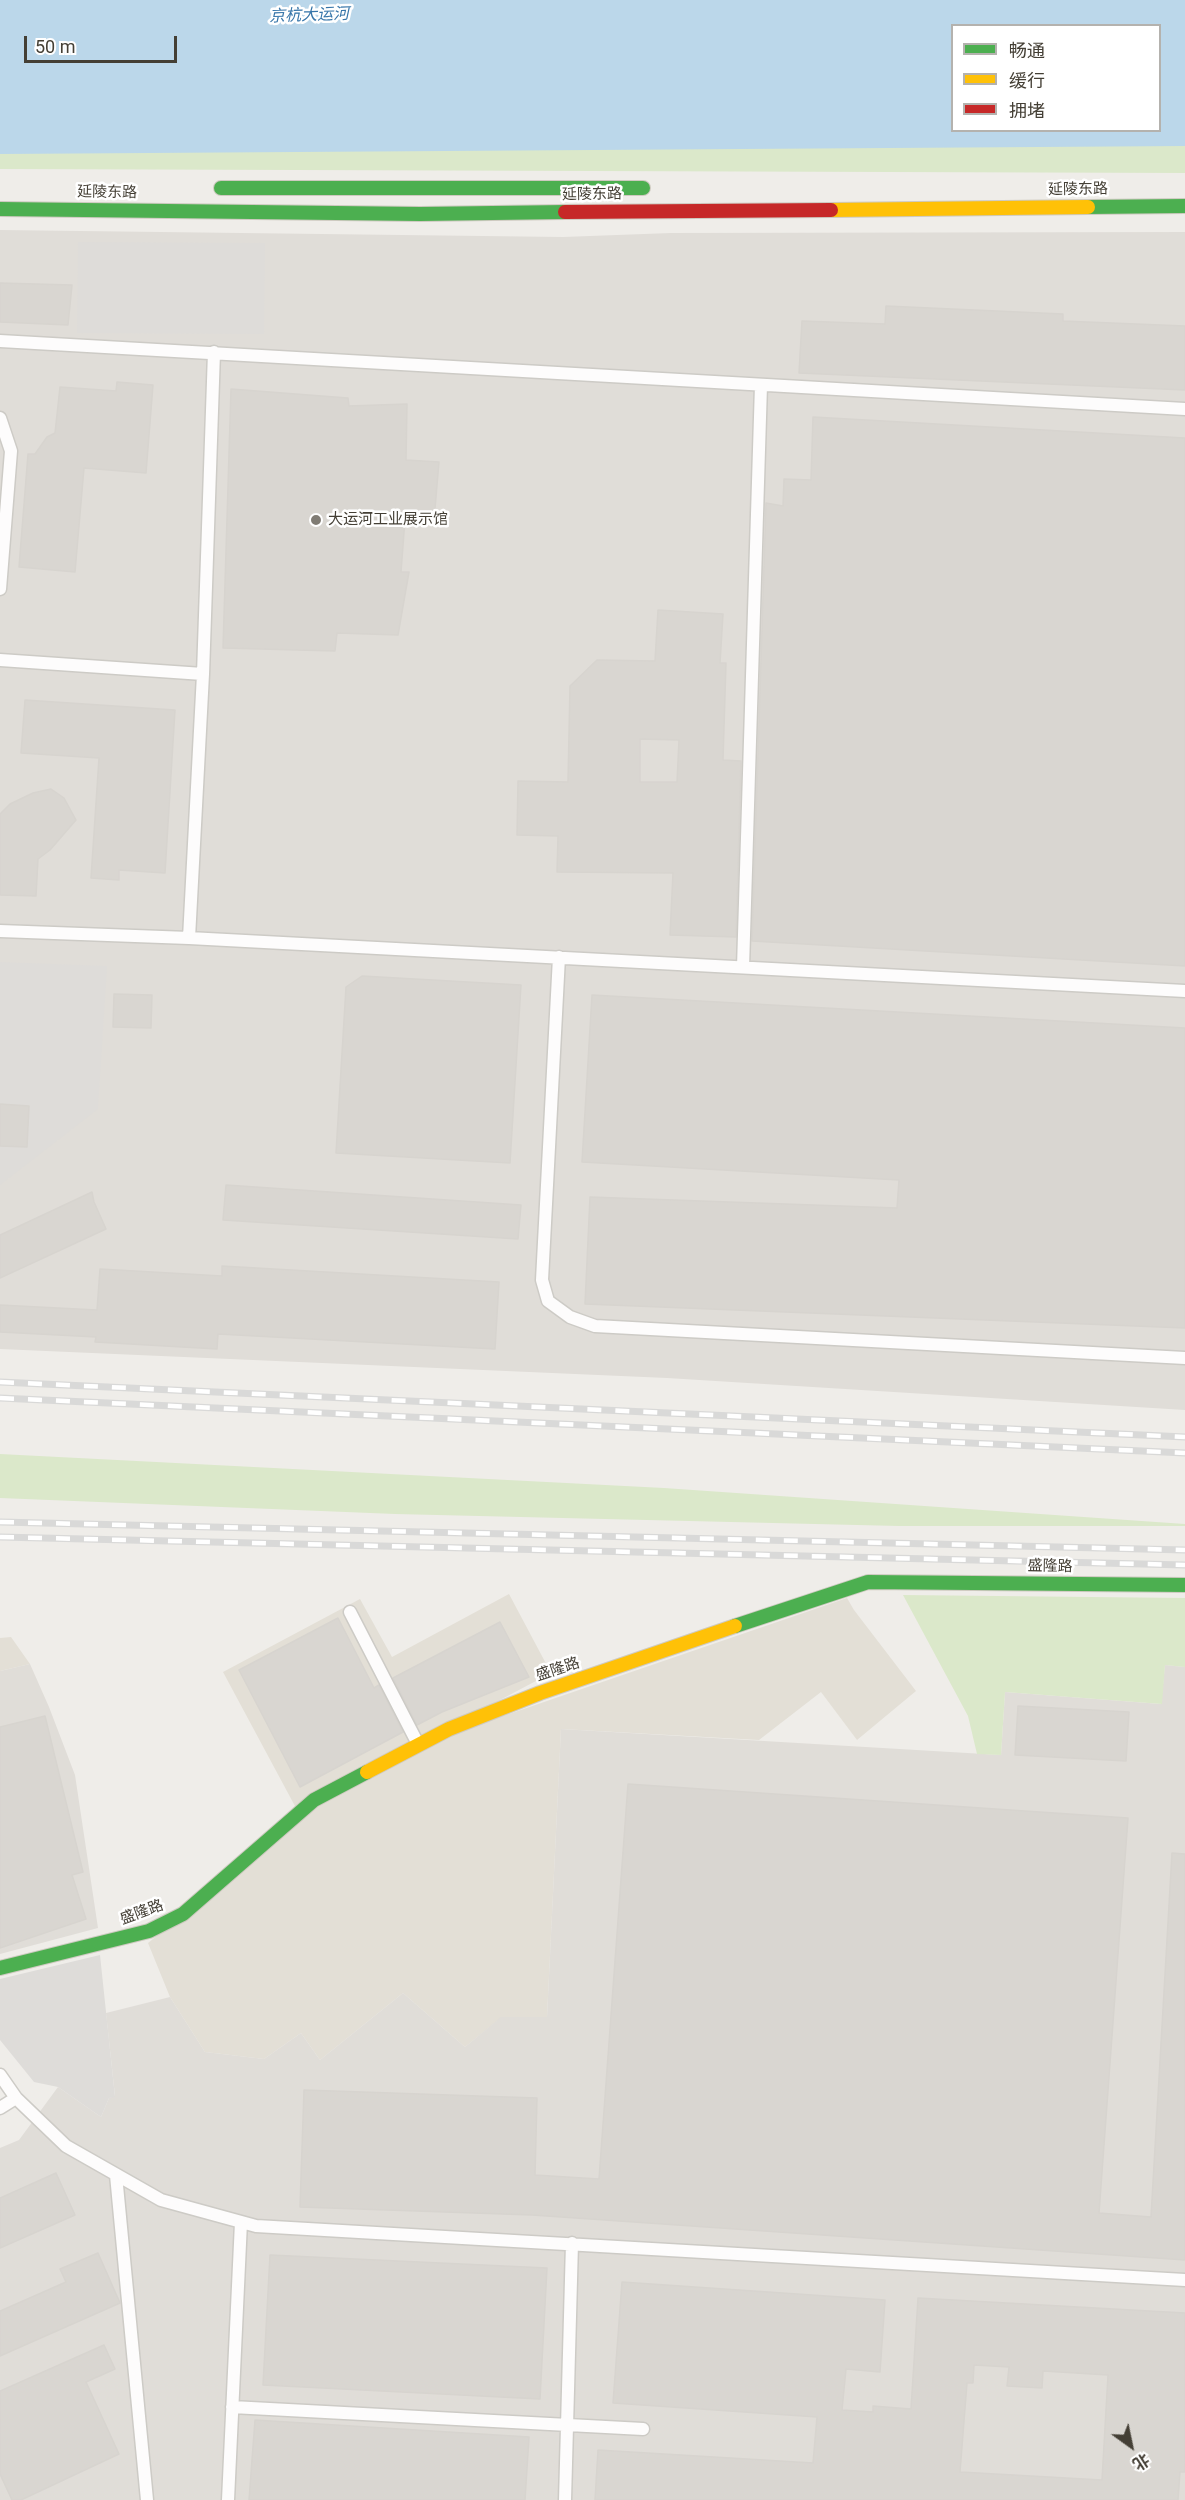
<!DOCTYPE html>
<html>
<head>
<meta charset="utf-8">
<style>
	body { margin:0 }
	#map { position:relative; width:1185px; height:2500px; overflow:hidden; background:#efede9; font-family:Roboto,"Noto Sans SC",sans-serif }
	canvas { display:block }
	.legend { position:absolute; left:951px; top:24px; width:210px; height:108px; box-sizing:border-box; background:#fff; border:2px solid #b4b2ae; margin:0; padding:8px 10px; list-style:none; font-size:18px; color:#443f35 }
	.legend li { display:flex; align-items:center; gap:12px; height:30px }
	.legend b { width:30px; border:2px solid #b4b2ae }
	.north { position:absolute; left:1101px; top:2416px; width:60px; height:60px; -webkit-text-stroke:4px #fff; paint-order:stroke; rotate:147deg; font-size:16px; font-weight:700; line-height:24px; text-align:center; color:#443f35 }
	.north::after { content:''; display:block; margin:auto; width:21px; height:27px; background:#443f35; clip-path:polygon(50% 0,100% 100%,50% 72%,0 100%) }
	.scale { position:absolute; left:24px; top:36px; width:153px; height:27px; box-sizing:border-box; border:3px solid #443f35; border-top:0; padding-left:8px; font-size:18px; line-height:21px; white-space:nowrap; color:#443f35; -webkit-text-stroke:4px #fff; paint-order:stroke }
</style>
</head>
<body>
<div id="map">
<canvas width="1185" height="2500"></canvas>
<ul class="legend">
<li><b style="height:8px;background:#4caf50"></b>畅通</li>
<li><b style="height:8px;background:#ffc107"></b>缓行</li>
<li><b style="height:8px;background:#c62828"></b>拥堵</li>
</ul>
<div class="north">北</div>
<div class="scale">50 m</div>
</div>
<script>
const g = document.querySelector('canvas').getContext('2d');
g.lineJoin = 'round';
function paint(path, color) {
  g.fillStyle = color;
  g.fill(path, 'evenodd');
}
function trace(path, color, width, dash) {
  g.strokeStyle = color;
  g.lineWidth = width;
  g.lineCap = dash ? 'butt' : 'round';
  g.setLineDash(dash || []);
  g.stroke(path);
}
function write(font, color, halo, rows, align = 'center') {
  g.font = font + ' Roboto,"Noto Sans SC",sans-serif';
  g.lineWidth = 5;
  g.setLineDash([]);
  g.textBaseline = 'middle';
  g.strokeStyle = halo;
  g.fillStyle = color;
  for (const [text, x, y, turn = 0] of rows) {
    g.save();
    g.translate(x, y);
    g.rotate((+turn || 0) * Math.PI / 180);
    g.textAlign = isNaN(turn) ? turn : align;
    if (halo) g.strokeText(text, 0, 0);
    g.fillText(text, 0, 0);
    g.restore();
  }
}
paint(new Path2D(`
	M509 1594 551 1673 296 1808 223 1672 360 1599 392 1657Z
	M847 1598 854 1610 916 1691 857 1740 821 1692 759 1740 561 1729 547 2017 501 2018 465 2047 403 1993 320 2060 301 2033 264 2059 205 2052 170 1997 148 1943 323 1803 445 1736Z
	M11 1637 30 1664 0 1671V1638Z`), '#e3dfd6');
paint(new Path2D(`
	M0 230 563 237 671 233 1185 232V1410L667 1378 0 1349Z
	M30 1664 49 1707 75 1775 98 1928 0 1954V1671Z
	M1165 1665 1185 1667V2500H0V2148L19 2140 58 2087 101 2117 109 2098 115 2096 106 2013 170 1997 205 2052 264 2059 301 2033 320 2060 403 1993 465 2047 501 2017H547L561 1729 1001 1755 1005 1692 1161 1704Z`), '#e0ddd8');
paint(new Path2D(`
	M1185 129V173L0 169V144Z
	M0 1454 664 1488 1185 1524V1526H899L395 1514 0 1498Z
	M903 1595 1185 1598V1667L1165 1665 1162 1704 1005 1692 1001 1755 977 1754 968 1716Z`), '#dbe8ca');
paint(new Path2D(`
	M78 242 265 243 264 334 77 333Z
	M0 962 107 966 98 1109 0 1185V1146L27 1147 29 1106 0 1104Z
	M100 1955 115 2097 109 2098 101 2117 58 2087 34 2082 0 2040V1979Z`), '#dedcd9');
paint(new Path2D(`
	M0 0H1185V146L0 154ZM952 26H1160V130H952Z`), '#bbd7ea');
const building = new Path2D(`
	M0 283 72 285 68 325 0 322Z
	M886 306 1063 314V321L1185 326V390L799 373 802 321 885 324Z
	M117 382 153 385 146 473 84 468 75 572 19 567 28 454H35L47 437 55 433 60 387 116 391Z
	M231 389 348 398 349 406 407 404 406 460 439 462 434 520 405 519 401 572H409L398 635 337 633 335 651 223 648Z
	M813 417 1185 438V966L752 941 766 503 783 506 784 479 811 480Z
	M658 610 723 614 720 663H726L723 760 741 761 736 937 670 935 673 873 557 872 558 836 517 835 518 781 568 782 570 686 597 660 655 661ZM640 739 679 740 677 782H640Z
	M25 700 175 710 165 873 119 870V880L91 878 99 758 21 753Z
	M51 789 64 798 76 820 50 850 38 859 36 896 0 895V814L10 804 33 793Z
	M362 976 521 985 510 1163 336 1153 346 987Z
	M114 994 152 995 151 1028 113 1027Z
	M592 995 1185 1028V1328L585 1304 590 1197 897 1208 899 1180 582 1162Z
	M0 1104 29 1106 27 1147 0 1146Z
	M226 1185 521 1205 518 1239 223 1220Z
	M92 1192 94 1202 106 1229 0 1278V1235Z
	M222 1266 499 1282 495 1349 218 1334 217 1349 95 1342 96 1337 0 1332V1305L97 1310 100 1269 222 1276Z
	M338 1618 374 1688 379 1685 403 1732 300 1787 239 1670Z
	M500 1622 529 1677 442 1712 417 1725 393 1678Z
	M1018 1706 1129 1712 1126 1761 1015 1755Z
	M45 1716 83 1872 72 1875 86 1919 0 1948V1727Z
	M628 1784 1128 1818 1099 2213 1151 2217 1172 1853 1185 1854V2260L532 2215 300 2207 304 2090 537 2098 535 2175 599 2179Z
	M56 2173 75 2215 0 2248V2198Z
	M98 2253 120 2303 0 2356V2311L66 2282 60 2269Z
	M270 2255 547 2268 540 2399 263 2385Z
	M622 2282 885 2300 880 2372 846 2369 842 2410 873 2412V2406L911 2409 918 2298 1185 2313V2472H1180L1178 2500H595L598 2450 813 2463 817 2417 613 2403ZM974 2365 1009 2367 1007 2386 1042 2388 1043 2371 1108 2375 1102 2480 960 2472 967 2383H973Z
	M104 2345 115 2369 86 2382 119 2454 21 2500H12L0 2474V2391Z
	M255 2420 529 2437 525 2500H249Z`);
paint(building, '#d9d6d1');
trace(building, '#d7d4cf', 1.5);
const lane = new Path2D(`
	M0 341 1185 409
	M0 418 11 451 0 589
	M0 660 203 674 189 938
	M203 674 214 352
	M0 931 189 938 1185 991
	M559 957 542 1280 548 1301 570 1317 595 1326 1185 1358
	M743 967 761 385
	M350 1612 418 1744
	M0 2075 16 2098 66 2146 161 2200 256 2226 1185 2280
	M0 2108 16 2098
	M116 2175 147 2500
	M232 2407 643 2429
	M228 2500 241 2222
	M565 2500 572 2243`);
const fast = new Path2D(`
	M221 188H643
	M1088 207 1185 206
	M0 209 420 214 565 212
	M735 1626 868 1582 1185 1585
	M0 1968 149 1931 183 1914 314 1800 367 1772`);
const slow = new Path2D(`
	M831 210 1088 207
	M367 1772 449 1729 540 1693 735 1626`);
const jam = new Path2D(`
	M565 212 831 210`);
trace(lane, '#cdcbc6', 15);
trace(fast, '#cecac0', 16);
trace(slow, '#cecac0', 16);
trace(jam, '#cecac0', 16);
trace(lane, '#fdfcfc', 12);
trace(fast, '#4caf50', 14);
trace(slow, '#ffc107', 14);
trace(jam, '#c62828', 14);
const rail = new Path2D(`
	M0 1382 1185 1437
	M0 1398 1185 1453
	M0 1522 1185 1550
	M0 1537 1185 1565`);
trace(rail, '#d9d9d8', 7);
trace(rail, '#fff', 4.5, [14]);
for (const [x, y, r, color] of [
	[316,520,6,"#807c74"]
]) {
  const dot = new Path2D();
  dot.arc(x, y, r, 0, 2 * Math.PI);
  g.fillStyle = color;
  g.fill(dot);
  trace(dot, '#fff', 2);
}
write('15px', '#443f35', '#fff', [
	["延陵东路",1078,190,-1],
	["延陵东路",107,193,1],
	["延陵东路",592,195,-1],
	["盛隆路",1050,1567,1],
	["盛隆路",558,1670,-18],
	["盛隆路",142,1913,-20]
]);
write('15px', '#443f35', '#fff', [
	["大运河工业展示馆",328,520]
], 'left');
write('italic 16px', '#3675a9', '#fff', [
	["京杭大运河",309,16,-2]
]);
</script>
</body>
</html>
